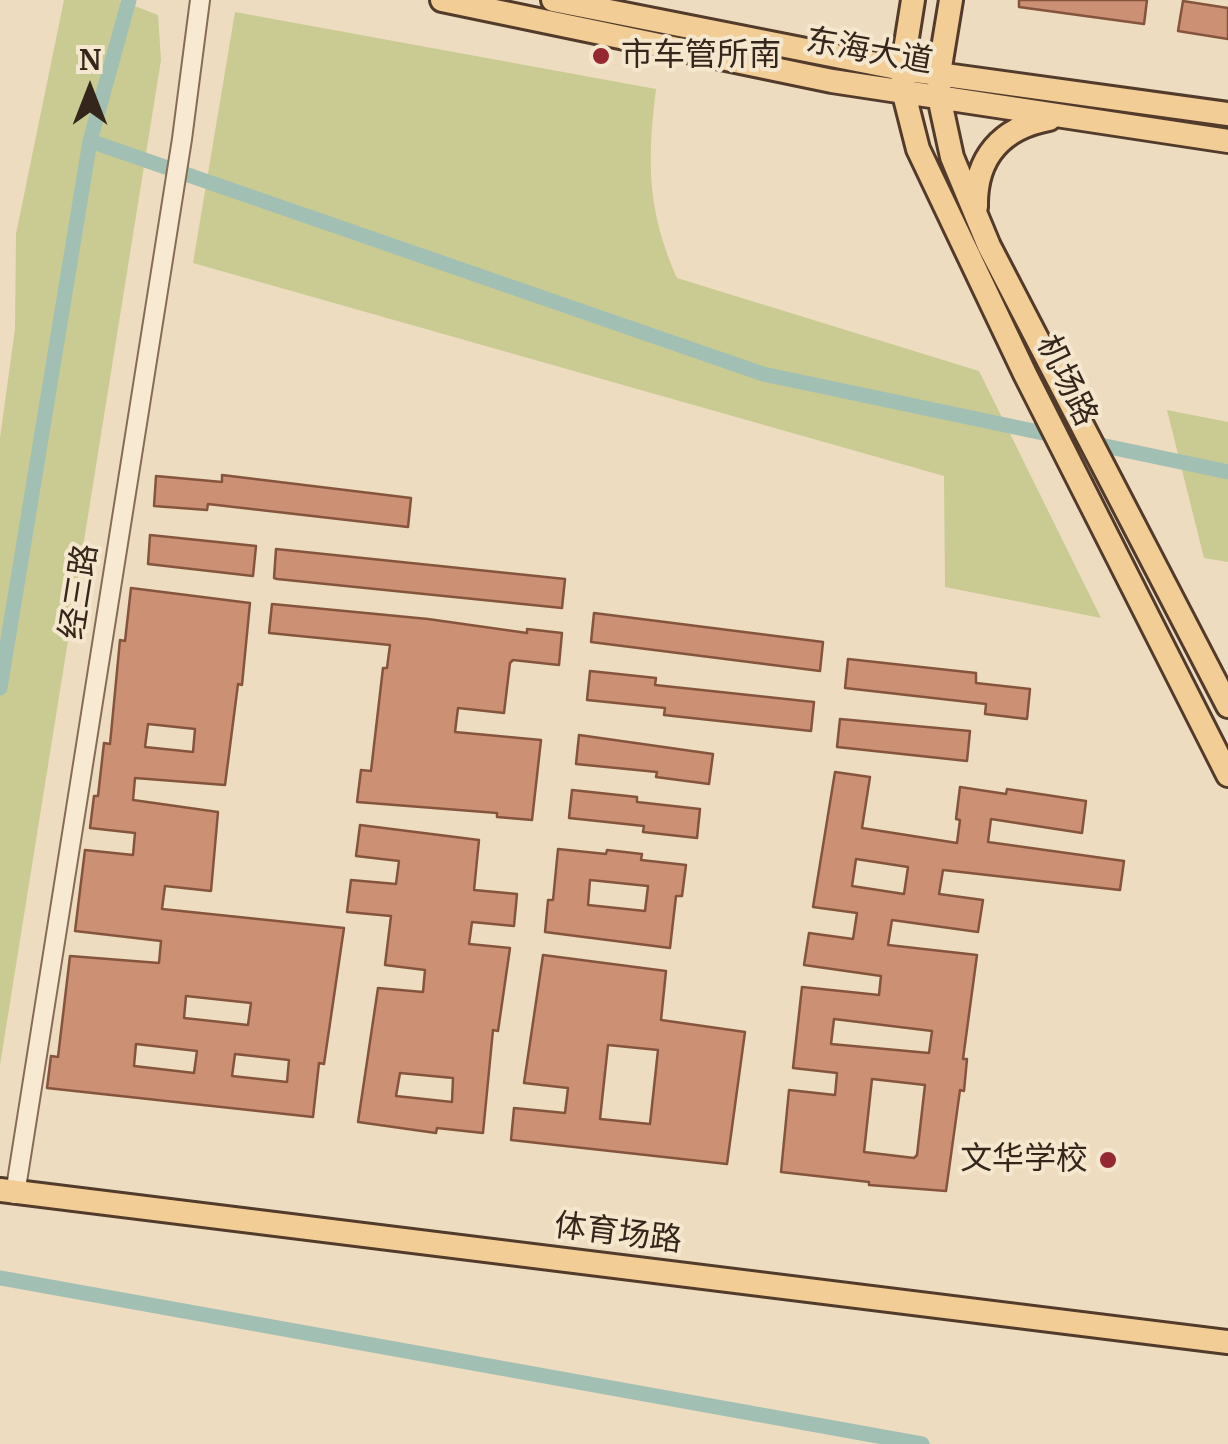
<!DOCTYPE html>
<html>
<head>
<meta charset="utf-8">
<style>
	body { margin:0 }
	#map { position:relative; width:1228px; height:1444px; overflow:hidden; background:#eddcbf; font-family:Merriweather,serif }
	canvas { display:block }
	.north { position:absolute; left:40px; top:40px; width:100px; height:100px; -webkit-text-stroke:8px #f5e7ce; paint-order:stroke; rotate:0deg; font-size:28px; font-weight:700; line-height:40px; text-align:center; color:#35261c }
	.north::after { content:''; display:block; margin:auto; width:35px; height:45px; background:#35261c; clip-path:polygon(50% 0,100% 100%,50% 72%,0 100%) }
</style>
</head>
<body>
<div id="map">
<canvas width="1228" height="1444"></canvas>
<div class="north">N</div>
</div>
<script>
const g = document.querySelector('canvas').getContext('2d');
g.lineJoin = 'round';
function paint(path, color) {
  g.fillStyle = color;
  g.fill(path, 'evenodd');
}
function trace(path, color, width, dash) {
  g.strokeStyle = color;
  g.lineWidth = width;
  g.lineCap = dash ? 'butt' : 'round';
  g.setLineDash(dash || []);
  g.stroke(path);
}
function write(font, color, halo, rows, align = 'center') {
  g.font = font + ' Merriweather,"Noto Sans SC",serif';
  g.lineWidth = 8;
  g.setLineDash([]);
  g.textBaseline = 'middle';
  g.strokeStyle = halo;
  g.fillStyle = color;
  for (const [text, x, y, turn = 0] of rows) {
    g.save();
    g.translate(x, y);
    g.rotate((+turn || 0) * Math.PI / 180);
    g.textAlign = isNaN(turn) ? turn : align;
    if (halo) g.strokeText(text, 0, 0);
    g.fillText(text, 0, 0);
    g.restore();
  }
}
paint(new Path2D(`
	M64 0H119L158 15 161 60 0 1065V438L15 329 16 234Z
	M235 12 656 89C647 161 647 211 677 278L979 371 1101 618 945 587 944 476 193 263Z
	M1167 410 1228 422V562L1204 558Z`), '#c9cb93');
trace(new Path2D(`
	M90 141 763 374 1228 472
	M0 688 90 141 129 0
	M0 1278 922 1444`), '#a2bfb4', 15);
const building = new Path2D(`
	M1019 0H1147L1144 24 1019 7Z
	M1183 1 1228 8V39L1178 31Z
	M222 475 411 498 408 527 208 504 207 510 154 506 156 476 222 482Z
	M150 535 256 546 253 576 148 564Z
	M276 549 565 579 562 608 277 579 274 578Z
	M131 588 250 603 242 685 238 684 225 785 135 778 133 800 218 812 211 891 165 886 162 909 344 928 324 1064 319 1063 313 1117 47 1088 51 1056 58 1057 70 956 159 963 161 941 75 931 85 850 133 855 135 833 90 828 94 796H98L104 743 110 744 120 640 125 641ZM148 724 195 729 193 752 145 747ZM186 996 251 1003 248 1025 184 1018ZM136 1044 197 1051 194 1073 134 1066ZM235 1054 289 1060 287 1082 232 1076Z
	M272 604 428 619 527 633V629L562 633 559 665 513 660 510 663 504 713 458 708 455 732 541 740 532 820 497 817V813L357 802 361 770 371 771 383 668H387L390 645 269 633Z
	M594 613 823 642 820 671 591 642Z
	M848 659 976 673V683L1030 689 1027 719 985 714 986 704 845 688Z
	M590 671 656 678 655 685 814 702 811 731 664 715 665 708 587 700Z
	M840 719 970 731 967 761 837 747Z
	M579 735 713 754 709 784 656 777 657 772 576 764Z
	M835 772 870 777 862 828 957 843 960 820 956 819 960 787 1006 794 1007 789 1086 801 1082 833 991 819 988 842 1124 861 1120 890 943 870 939 894 983 900 978 932 892 920 888 945 977 955 963 1059H967L964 1091 960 1090 946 1191 869 1185V1182L781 1172 789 1090 835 1095 837 1073 793 1068 802 987 879 995 881 976 804 965 809 933 853 939 857 913 813 907ZM856 859 908 867 904 894 852 886ZM834 1019 932 1031 929 1053 831 1044ZM872 1079 925 1085 917 1155 914 1158 864 1152Z
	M572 790 637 797V802L700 809 697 838 643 832 644 826 569 818Z
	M360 825 479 840 474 890 517 894 514 926 472 922 469 944 510 948 498 1031 493 1030 483 1133 437 1128 436 1133 358 1122 378 988 423 992 425 970 385 965 391 916 347 912 351 880 396 884 399 861 356 856ZM400 1073 453 1078 452 1102 396 1096Z
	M558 849 606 854 607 850 642 854 641 860 686 865 682 896H676L670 948 545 932 548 900H553ZM590 880 648 886 645 911 588 905Z
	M543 955 666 971 661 1020 745 1032 727 1164 511 1140 514 1108 565 1113 568 1088 524 1083ZM608 1045 658 1050 650 1124 600 1119Z`);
paint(building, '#cc9175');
trace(building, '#85543d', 2.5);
const minor = new Path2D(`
	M15 1194 182 139 200 0`);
const major = new Path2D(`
	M442 0 832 81 1228 141
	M553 0 902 69 1228 114
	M913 0 902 69 904 94 918 149 1025 374 1228 775
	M951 0 939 73V97L952 157 989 246 1228 706
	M976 207C975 158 1001 128 1049 119
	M0 1190 1228 1342`);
trace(minor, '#866c57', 22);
trace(major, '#533b2c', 28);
trace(minor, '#f8ead2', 18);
trace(major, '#f2cd96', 22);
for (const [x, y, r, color] of [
	[601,56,10,"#952832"],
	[1108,1160,10,"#952832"]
]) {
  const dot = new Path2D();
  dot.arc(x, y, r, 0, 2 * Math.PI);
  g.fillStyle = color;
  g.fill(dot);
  trace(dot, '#f5e7ce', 4);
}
write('32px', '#35261c', '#f5e7ce', [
	["东海大道",869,52,10],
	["机场路",1066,381,64],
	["经三路",80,592,-81],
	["体育场路",618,1234,7]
]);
write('32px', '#35261c', '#f5e7ce', [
	["市车管所南",621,56],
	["文华学校",1088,1160,"right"]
], 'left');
</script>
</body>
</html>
